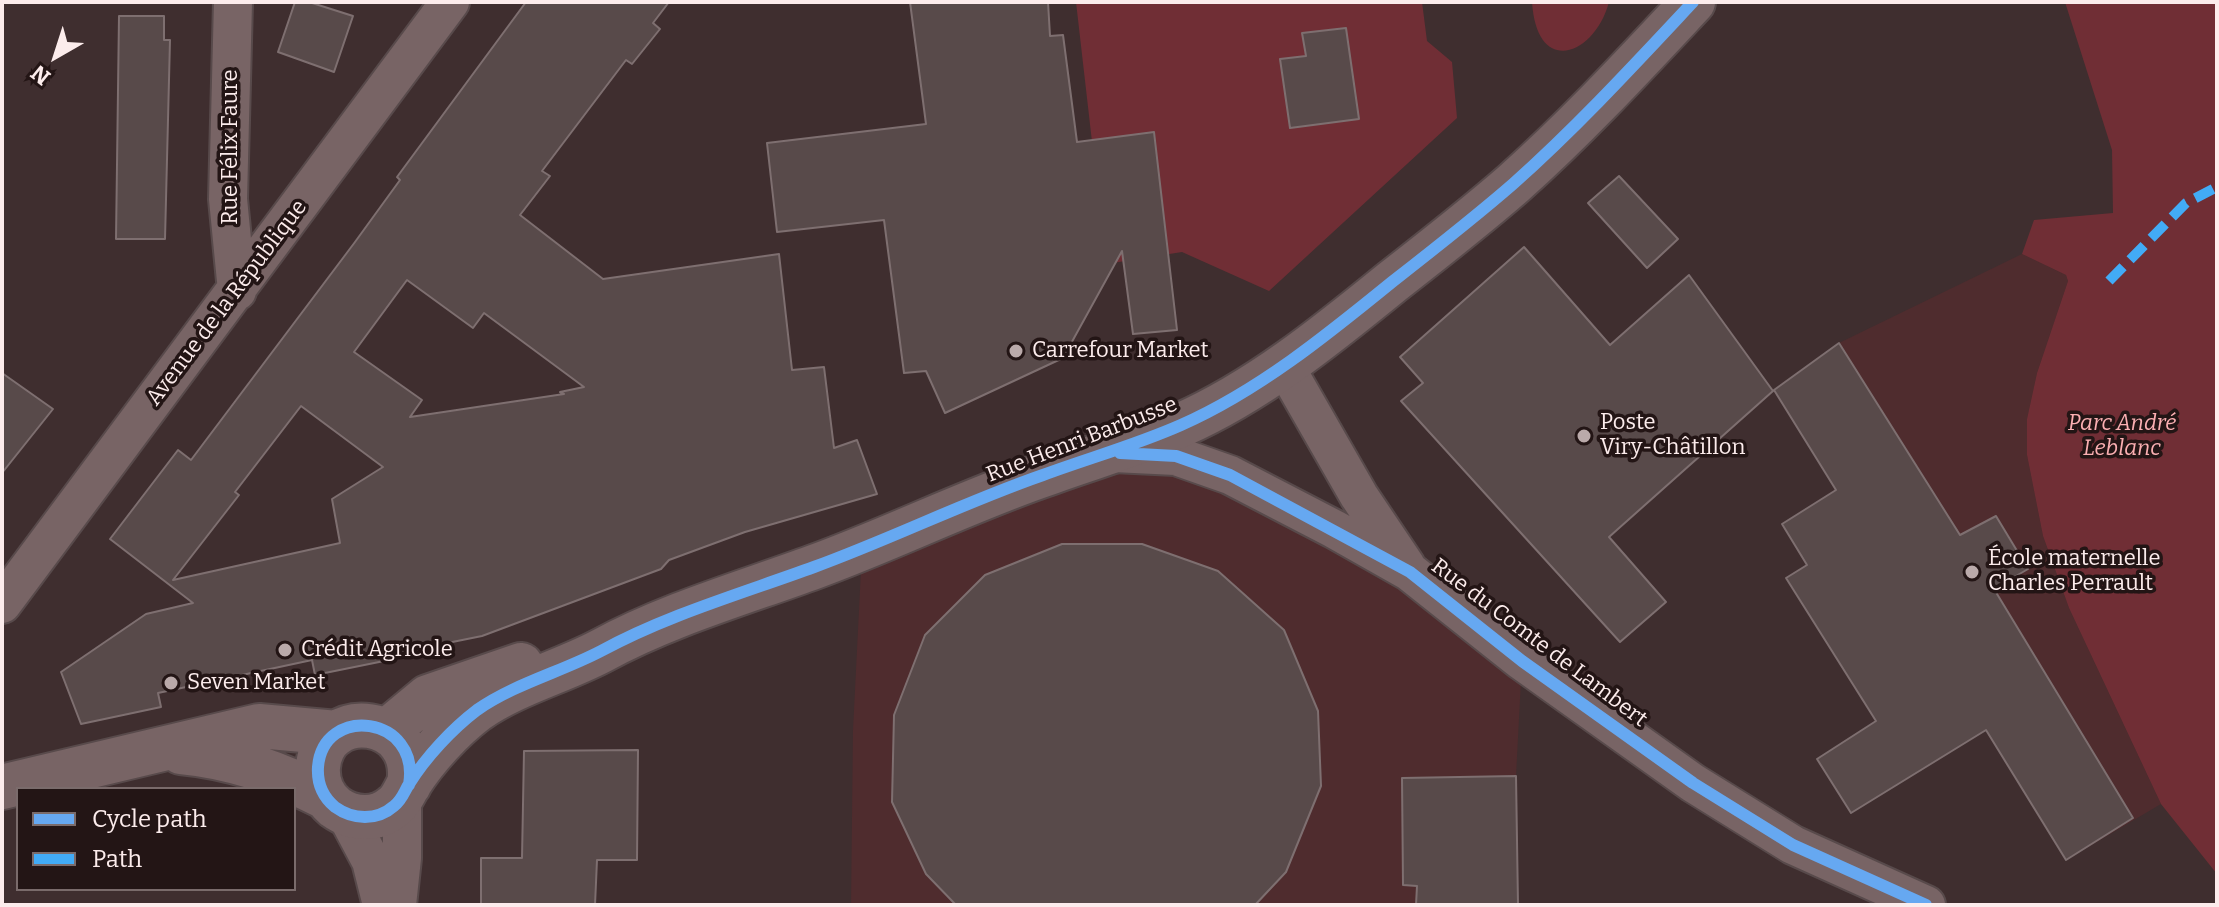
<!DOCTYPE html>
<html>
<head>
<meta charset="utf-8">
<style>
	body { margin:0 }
	#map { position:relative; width:2219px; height:907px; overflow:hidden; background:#3f2e2f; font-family:Bitter,serif }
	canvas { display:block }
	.frame { position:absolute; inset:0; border:4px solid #fcecec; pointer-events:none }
	.legend { position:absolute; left:16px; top:787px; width:280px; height:104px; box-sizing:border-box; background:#231515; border:2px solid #7a6b6b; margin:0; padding:10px 14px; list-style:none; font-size:24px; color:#fcecec }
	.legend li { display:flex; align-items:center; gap:16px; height:40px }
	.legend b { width:40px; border:2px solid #7a6b6b }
	.north { position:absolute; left:16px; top:16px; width:80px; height:80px; -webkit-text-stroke:6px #231515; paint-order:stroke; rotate:219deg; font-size:22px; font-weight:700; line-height:32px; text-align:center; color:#fcecec }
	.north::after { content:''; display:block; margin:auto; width:28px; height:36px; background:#fcecec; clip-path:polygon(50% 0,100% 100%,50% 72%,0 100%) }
</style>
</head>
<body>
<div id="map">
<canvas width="2219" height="907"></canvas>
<div class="frame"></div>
<ul class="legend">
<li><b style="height:10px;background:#66a8f1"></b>Cycle path</li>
<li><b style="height:10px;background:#42abf6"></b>Path</li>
</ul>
<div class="north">N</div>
</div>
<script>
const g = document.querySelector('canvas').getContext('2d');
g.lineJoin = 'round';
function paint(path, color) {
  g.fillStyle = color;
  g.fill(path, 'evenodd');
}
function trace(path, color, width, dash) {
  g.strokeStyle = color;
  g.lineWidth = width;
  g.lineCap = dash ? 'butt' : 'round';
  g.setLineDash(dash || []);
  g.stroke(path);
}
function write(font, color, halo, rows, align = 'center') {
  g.font = font + ' Bitter,serif';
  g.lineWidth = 7;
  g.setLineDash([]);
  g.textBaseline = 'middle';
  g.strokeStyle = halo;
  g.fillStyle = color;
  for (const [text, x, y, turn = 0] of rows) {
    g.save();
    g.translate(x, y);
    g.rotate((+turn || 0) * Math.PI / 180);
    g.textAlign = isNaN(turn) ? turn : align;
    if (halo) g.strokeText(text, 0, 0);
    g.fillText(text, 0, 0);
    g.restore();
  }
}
paint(new Path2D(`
	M2022 254 2066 275 2068 281 2037 373 2027 419V455L2043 536 2069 608 2161 804 2066 860 1774 390 1839 343Z
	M1112 453 1230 475 1522 661 1516 776 1402 779 1403 884 1417 886 1416 905H1255L1286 871 1321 786 1318 711 1284 631 1218 571 1142 544H1062L985 575 925 635 894 715 892 802 926 874 956 905H851L853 730 862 550Z`), '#4f2c2e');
paint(new Path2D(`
	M1076 2H1422L1427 41 1452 62 1457 118 1269 291 1182 252 1106 264Z
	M1532 2H1609C1595 55 1537 78 1532 2Z
	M2065 2H2217V874L2161 804 2069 608 2043 536 2027 455V419L2037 373 2068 281 2066 275 2022 254 2034 220 2113 213 2112 150Z`), '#702e35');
const building = new Path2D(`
	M295 2H309L353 16 334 72 278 52Z
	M526 2H669L653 23 660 29 632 64 626 60 542 171 550 176 520 215 603 279 779 254 792 370 824 367 834 448 857 440 877 494 745 532 669 560 661 569 482 636 388 655 389 660 315 675 312 660 158 693 161 707 81 724 61 672 146 614 193 603 110 539 178 450 191 460 355 242 400 180 397 177ZM407 280 473 328 484 313 584 387 560 392 564 394 410 417 422 400 354 352ZM301 406 383 467 332 499 340 543 173 580 239 495 235 492Z
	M910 2H1048L1050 36 1063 35 1077 142 1154 132 1177 330 1133 334 1122 251 1063 358 945 413 926 371 904 373 884 220 777 232 767 143 926 124Z
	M119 16H164V40H170L165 239H116Z
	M1346 28 1359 119 1290 128 1280 59 1306 56 1302 33Z
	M1619 176 1678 239 1647 268 1588 203Z
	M1524 247 1610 345 1689 275 1773 391 1609 537 1666 602 1620 642 1401 401 1423 383 1400 357Z
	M1839 343 1960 535 1996 516 2028 569 1994 589 2133 818 2066 860 1986 730 1851 813 1817 759 1876 721 1786 578 1807 565 1782 524 1836 490 1774 390Z
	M2 373 53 409 2 473Z
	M1062 544H1142L1218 571 1284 630 1318 711 1321 786 1286 872 1255 905H956L926 874 892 802 894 715 925 635 985 575Z
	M638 750 637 860H597L595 905H481V858H522L524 751Z
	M1516 776 1518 905H1416L1417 886 1403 885 1402 778Z`);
paint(building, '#584a4a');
trace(building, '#7e6f70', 2);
const minor = new Path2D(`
	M233 2 228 199 237 291
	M1284 365 1359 496 1406 566
	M1114 453 1176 456 1230 475 1334 529 1410 572 1522 661 1693 783 1793 845 1926 905
	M2 604 450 2
	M346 814 371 861 382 905
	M397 905 402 858V799`);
const tertiary = new Path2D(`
	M387 731 428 697 521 665
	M181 752C234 757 278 773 325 797
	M409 785C421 715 323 704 318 767 317 783 323 797 335 807 353 820 377 821 394 806 402 800 404 792 409 784 426 757 452 729 477 710 514 684 561 672 601 651 667 615 743 593 814 567 891 539 965 502 1043 475 1089 458 1136 445 1181 425 1258 391 1327 335 1392 282 1433 250 1474 218 1513 184 1577 127 1635 64 1693 2
	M2 787 259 726 337 733`);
trace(minor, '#584a4b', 42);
trace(tertiary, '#584a4b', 48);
trace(minor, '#786465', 38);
trace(tertiary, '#786465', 44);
trace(new Path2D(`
	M2109 281 2186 203 2217 187`), '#42abf6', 10, [20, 10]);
trace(new Path2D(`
	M1120 453 1176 456 1230 475 1410 572 1522 661 1693 783 1793 845 1926 905
	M409 785C421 715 323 704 318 767 317 783 323 797 335 807 353 820 377 821 394 806 402 800 404 792 409 784 426 757 452 729 477 710 514 684 561 672 601 651 667 615 743 593 814 567 891 539 965 502 1043 475 1089 458 1136 445 1181 425 1258 391 1327 335 1392 282 1433 250 1474 218 1513 184 1577 127 1635 64 1693 2`), '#66a8f1', 12);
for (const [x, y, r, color] of [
	[1016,351,8,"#baaaaa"],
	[1584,436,8,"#baaaaa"],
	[1972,572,8,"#baaaaa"],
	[285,650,8,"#baaaaa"],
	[171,683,8,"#baaaaa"]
]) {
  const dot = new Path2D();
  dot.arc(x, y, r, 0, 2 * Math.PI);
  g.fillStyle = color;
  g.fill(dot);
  trace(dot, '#231515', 3);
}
write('22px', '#fcecec', '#231515', [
	["Rue Félix Faure",231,147,-90],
	["Avenue de la République",227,303,-53],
	["Rue Henri Barbusse",1082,440,-21],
	["Rue du Comte de Lambert",1539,643,37]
]);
write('22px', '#fcecec', '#231515', [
	["Carrefour Market",1032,351],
	["Poste",1600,423],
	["Viry-Châtillon",1600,448],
	["École maternelle",1988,559],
	["Charles Perrault",1988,584],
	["Crédit Agricole",301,650],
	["Seven Market",187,683]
], 'left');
write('italic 22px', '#fbafb2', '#231515', [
	["Parc André",2122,424],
	["Leblanc",2122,449]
]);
</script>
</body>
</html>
